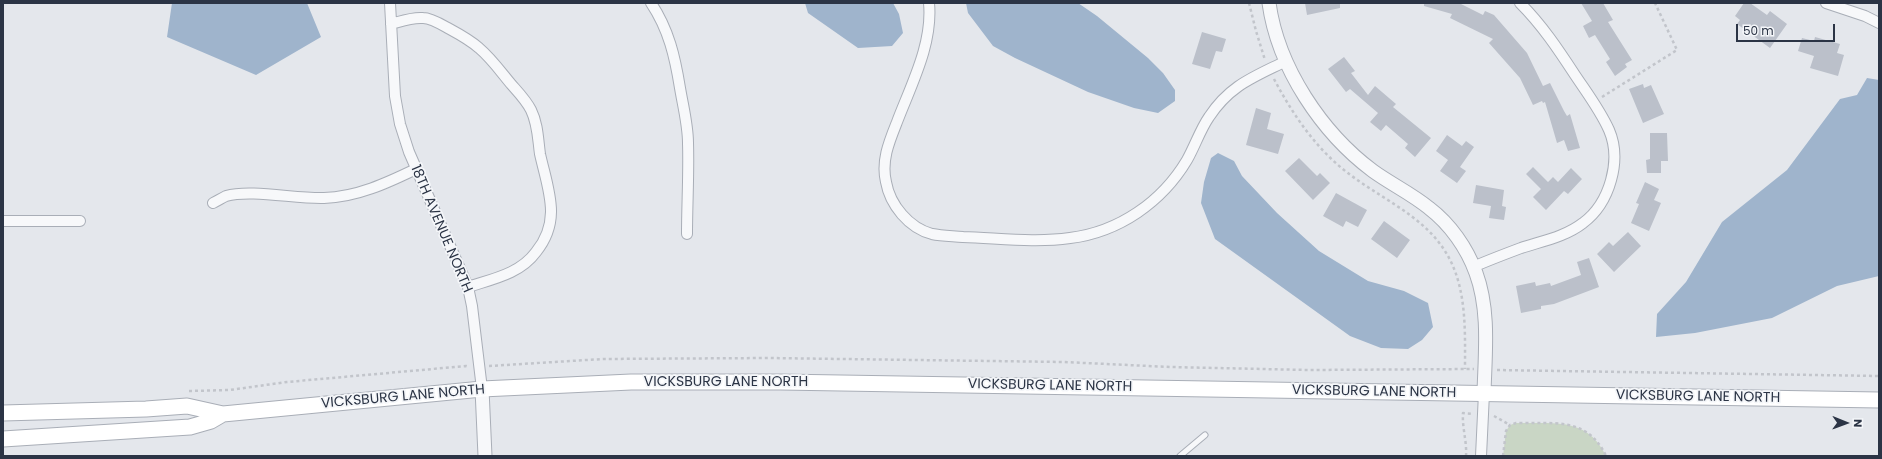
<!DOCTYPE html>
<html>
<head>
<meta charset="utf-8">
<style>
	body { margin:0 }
	#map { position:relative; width:1882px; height:459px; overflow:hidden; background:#e4e7ec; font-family:Poppins,sans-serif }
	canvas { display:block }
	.frame { position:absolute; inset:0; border:4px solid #2b3445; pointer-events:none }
	.north { position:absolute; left:1826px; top:403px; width:40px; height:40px; -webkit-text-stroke:3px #f4f6f9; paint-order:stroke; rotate:91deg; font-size:11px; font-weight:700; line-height:16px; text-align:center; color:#2b3445 }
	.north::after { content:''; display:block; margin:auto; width:14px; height:18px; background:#2b3445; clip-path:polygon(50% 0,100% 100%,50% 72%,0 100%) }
	.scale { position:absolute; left:1736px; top:24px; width:99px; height:18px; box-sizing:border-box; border:2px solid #2b3445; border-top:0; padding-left:5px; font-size:12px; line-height:14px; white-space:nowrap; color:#2b3445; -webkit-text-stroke:3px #f4f6f9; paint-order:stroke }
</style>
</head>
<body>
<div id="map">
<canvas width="1882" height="459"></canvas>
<div class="frame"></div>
<div class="north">N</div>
<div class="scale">50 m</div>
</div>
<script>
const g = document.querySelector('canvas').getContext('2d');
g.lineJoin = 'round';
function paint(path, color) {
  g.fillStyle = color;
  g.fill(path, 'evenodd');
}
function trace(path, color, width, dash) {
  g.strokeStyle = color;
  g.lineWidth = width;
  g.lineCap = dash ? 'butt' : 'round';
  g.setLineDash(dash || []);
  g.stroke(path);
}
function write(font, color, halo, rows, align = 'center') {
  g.font = font + ' Poppins,sans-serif';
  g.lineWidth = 3.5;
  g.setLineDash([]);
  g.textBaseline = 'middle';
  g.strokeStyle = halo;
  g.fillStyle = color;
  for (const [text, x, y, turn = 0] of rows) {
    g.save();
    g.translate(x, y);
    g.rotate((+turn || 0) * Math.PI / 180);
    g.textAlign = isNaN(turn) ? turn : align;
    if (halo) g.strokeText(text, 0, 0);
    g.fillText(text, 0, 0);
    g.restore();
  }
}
paint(new Path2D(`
	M1516 423C1553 424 1587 416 1606 456H1503L1506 431 1510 425Z`), '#c9d6c5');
paint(new Path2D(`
	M172 3H307L321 37 256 75 167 37Z
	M805 3H893L899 14 903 33 892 46 858 48 808 13Z
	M966 3H1078L1097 16 1148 58 1163 73 1175 90V101L1158 113 1134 108 1088 92 1015 58 993 46 968 13Z
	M1867 78 1879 80V276L1837 286 1772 318 1695 333 1656 337 1657 314 1686 282 1722 222 1787 170 1840 99 1857 95Z
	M1218 153 1234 161 1242 176 1277 213 1319 251 1368 281 1404 291 1428 303 1433 327 1422 340 1408 349 1381 348 1350 336 1215 239 1201 203 1204 182 1211 158Z`), '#9fb4cc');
paint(new Path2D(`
	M1305 3H1340V8L1307 15Z
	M1424 3H1459L1483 15 1485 11 1494 15 1527 53 1543 86 1550 83 1564 111 1567 116 1570 114 1580 148 1568 151 1564 140 1557 143 1545 102 1543 103 1542 101 1533 105 1520 78 1489 43 1493 39 1450 18 1452 14 1424 6Z
	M1581 3H1603L1613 20 1608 22 1632 60 1625 64 1627 67 1615 76 1606 62 1610 59 1595 35 1589 38 1583 26 1592 21Z
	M1744 3H1750L1767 15 1770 11 1787 24 1770 48 1737 24 1740 20 1735 16Z
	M1202 32 1226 39 1222 52 1216 51 1210 69 1192 64Z
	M1815 37 1840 44 1837 53 1844 55 1838 76 1810 68 1814 56 1798 51 1802 38 1814 41Z
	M1344 57 1355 71 1351 73 1368 95 1375 86 1396 104 1393 107 1431 138 1415 157 1405 148 1408 144 1386 125 1381 131 1370 122 1378 113 1350 89 1346 92 1328 69Z
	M1643 84 1644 88 1651 85 1664 114 1643 123 1629 89Z
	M1256 108 1271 113 1267 129 1284 134 1278 154 1246 145Z
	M1650 133H1667L1668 161H1661V173H1647L1646 160 1650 159Z
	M1447 135 1462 146 1466 141 1474 147 1460 167 1466 171 1457 183 1440 171 1448 160 1436 151Z
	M1299 158 1317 176 1320 173 1330 183 1313 200 1285 171Z
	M1533 167 1548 182 1553 177 1558 182 1571 168 1582 179 1568 194 1564 191 1546 210 1533 197 1541 189 1526 174Z
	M1645 182 1659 189 1654 200 1661 203 1649 231 1631 223 1639 204 1636 203Z
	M1476 185 1504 190 1502 206 1506 207 1504 220 1489 218 1491 206 1473 203Z
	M1336 193 1367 210 1358 227 1346 221 1343 227 1323 216Z
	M1384 221 1410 240 1397 258 1371 239Z
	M1628 232 1641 246 1614 272 1597 254 1609 242 1613 246Z
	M1589 258 1599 287 1554 304 1541 306V309L1521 313 1516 286 1535 282 1536 286 1550 283 1551 286 1581 275 1577 262Z`), '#bbc0ca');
const service = new Path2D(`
	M1180 456 1205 435`);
const minor = new Path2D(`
	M390 3 395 96 400 124 409 152 468 287 472 306 482 389
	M651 3C669 30 675 57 680 88 683 106 688 125 688 143 689 173 687 204 687 234
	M929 3C933 44 911 85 897 122 889 142 881 161 886 182 890 205 909 228 932 234 942 236 953 236 963 237 998 238 1035 243 1070 238 1119 232 1162 202 1187 160 1195 146 1200 130 1209 117 1230 85 1254 77 1286 61
	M1826 3 1865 16 1879 23
	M391 24C402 21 412 17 423 18 430 18 439 23 446 27 457 33 469 39 479 48 491 58 501 72 511 84 518 92 526 100 531 110 538 124 538 140 540 154 548 190 562 220 536 252 520 274 492 279 468 287
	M213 203C217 201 222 198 226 196 251 189 296 199 324 198 357 197 387 183 416 169
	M3 221H80
	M1473 267C1489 260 1505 254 1521 248 1542 241 1565 237 1583 223 1610 203 1622 160 1609 130 1600 110 1587 93 1575 75 1558 49 1542 25 1520 3
	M1481 456 1484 393`);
const tertiary = new Path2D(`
	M1269 3C1278 68 1322 133 1373 171 1391 184 1412 194 1429 208 1450 224 1467 248 1476 273 1490 311 1485 354 1484 393
	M482 389 485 456`);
const secondary = new Path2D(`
	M3 413 146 409 187 406 223 414 482 389 631 382H780L1879 400
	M3 439 190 427 211 421 223 414`);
trace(service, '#a9aeb7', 7);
trace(minor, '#a9aeb7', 12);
trace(tertiary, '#a9aeb7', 15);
trace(secondary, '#a9aeb7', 17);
trace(new Path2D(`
	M1249 3 1256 31 1265 60
	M1274 79C1292 113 1314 146 1344 170 1389 206 1443 221 1459 284 1466 311 1465 341 1465 369
	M1602 97 1677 50 1655 3
	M489 366 603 359 769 358 1064 362 1170 367 1309 370 1474 369
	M1497 370 1879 376
	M189 391 230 390 287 382 466 366 469 367
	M1494 416 1510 425
	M1466 456C1467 441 1462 428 1463 413L1473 414
	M1503 456 1506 431 1510 425 1516 423C1553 424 1587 416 1606 456`), '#c2c5cb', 2.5, [3, 3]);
trace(service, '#f7f8fa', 5);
trace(minor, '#f7f8fa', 10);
trace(tertiary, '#f7f8fa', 13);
trace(secondary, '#fff', 15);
write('14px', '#2b3445', '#f4f6f9', [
	["18TH AVENUE NORTH",441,229,67],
	["VICKSBURG LANE NORTH",726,382],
	["VICKSBURG LANE NORTH",1050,386,1],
	["VICKSBURG LANE NORTH",1374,392,1],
	["VICKSBURG LANE NORTH",403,397,-5],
	["VICKSBURG LANE NORTH",1698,397,1]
]);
</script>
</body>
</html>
